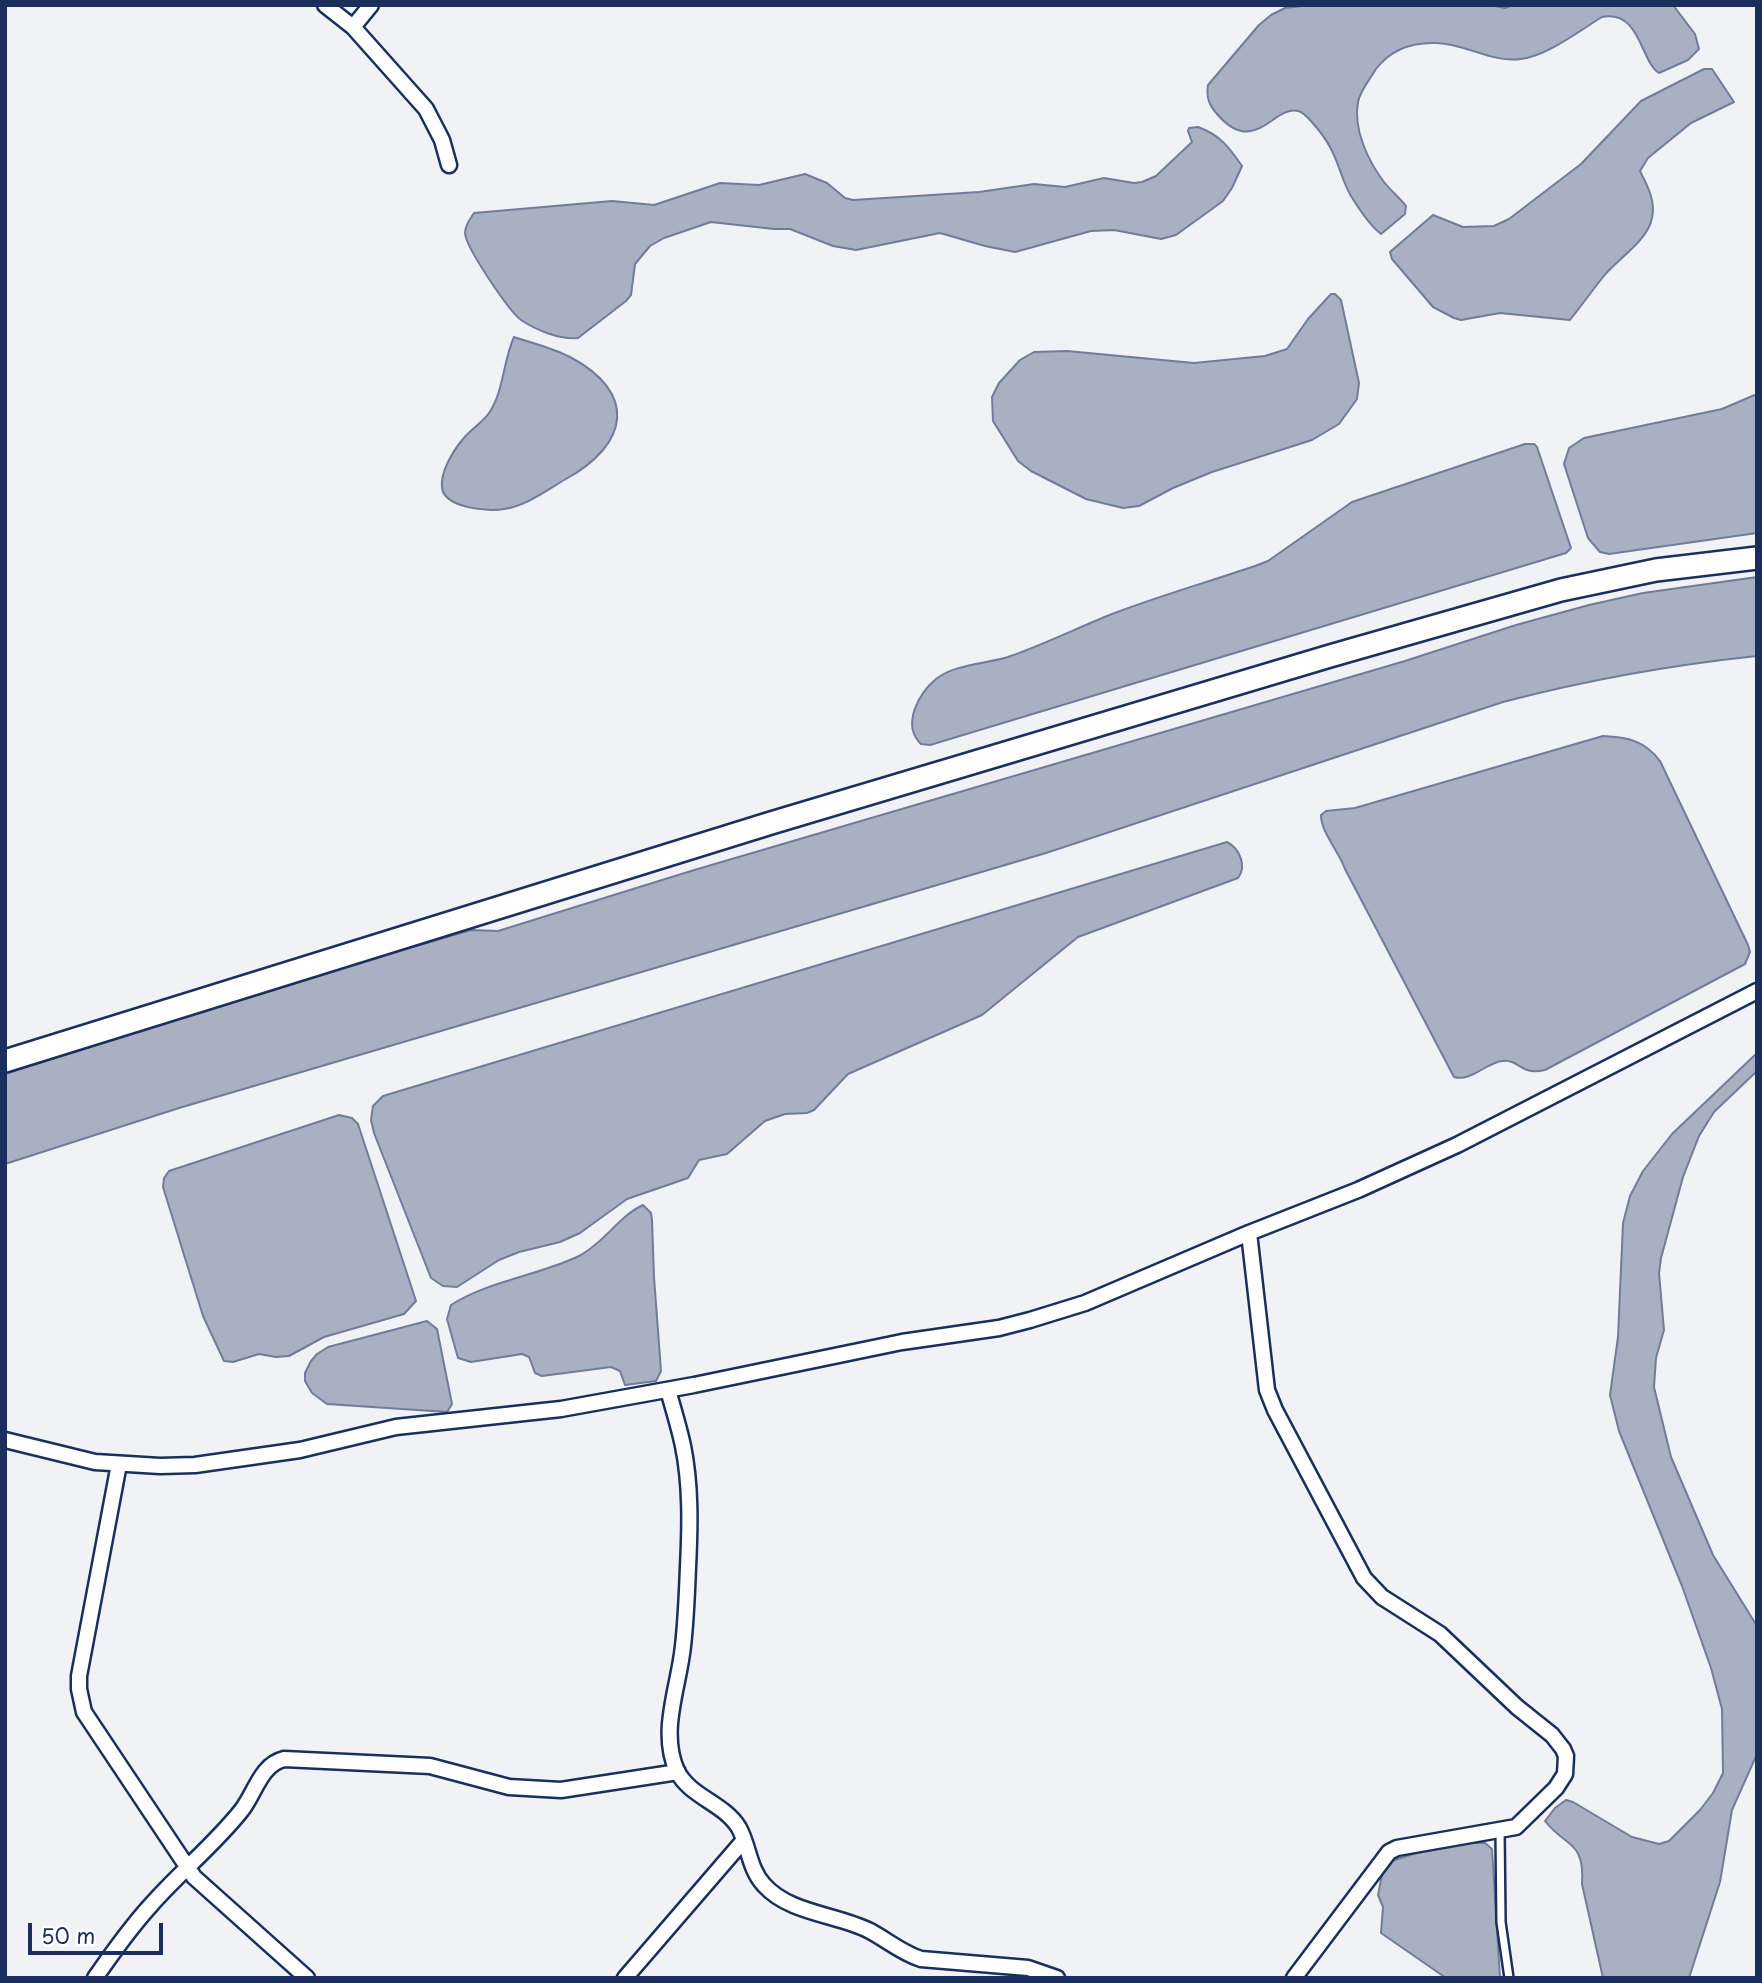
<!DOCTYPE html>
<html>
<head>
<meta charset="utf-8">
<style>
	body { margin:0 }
	#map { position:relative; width:1762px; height:1983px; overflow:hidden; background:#f1f2f5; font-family:"Playpen Sans",sans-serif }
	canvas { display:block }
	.frame { position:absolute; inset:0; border:7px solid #1b2f5e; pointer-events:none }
	.scale { position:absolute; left:28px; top:1923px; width:135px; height:32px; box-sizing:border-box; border:4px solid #1b2f5e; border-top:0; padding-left:9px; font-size:21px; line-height:24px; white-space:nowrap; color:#1b2f5e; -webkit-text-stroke:5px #fff; paint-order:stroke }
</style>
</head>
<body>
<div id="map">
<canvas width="1762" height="1983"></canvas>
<div class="frame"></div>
<div class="scale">50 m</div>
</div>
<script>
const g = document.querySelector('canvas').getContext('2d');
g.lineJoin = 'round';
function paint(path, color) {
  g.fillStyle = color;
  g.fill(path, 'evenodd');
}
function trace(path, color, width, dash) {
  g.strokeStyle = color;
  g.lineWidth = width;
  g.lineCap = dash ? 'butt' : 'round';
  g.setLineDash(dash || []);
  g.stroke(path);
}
const water = new Path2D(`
	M1310 5H1489L1505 8 1513 5H1673L1695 34 1699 49 1688 60 1659 73C1640 61 1641 10 1602 17 1579 31 1547 56 1521 59 1492 63 1466 44 1437 43 1412 42 1391 49 1376 69 1370 79 1360 91 1358 102 1353 129 1368 161 1384 182 1391 191 1399 197 1406 206L1405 214 1381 234C1369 225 1359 209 1351 196 1342 181 1339 163 1330 147 1325 137 1318 129 1311 121 1307 117 1303 112 1298 111 1273 105 1255 158 1217 114 1209 105 1206 97 1208 85L1259 25 1271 15 1285 8Z
	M1704 69H1712L1734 102 1691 123 1648 158 1640 171C1647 185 1656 201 1652 218 1647 242 1618 258 1603 277 1592 291 1581 306 1570 320L1500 313 1461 320 1454 318 1433 307 1392 259 1390 252 1433 215 1463 227 1494 226 1509 219 1581 164 1641 101Z
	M1198 127C1220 135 1229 147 1242 166L1232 188 1223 201 1176 235 1161 239 1114 230 1091 231 1015 252 985 246 940 233 856 250 833 246 790 229H774L711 222 664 238 650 246 635 264 631 295 626 301 578 338C560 340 536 330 521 320 509 311 466 248 465 233 465 225 470 219 474 213L612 201 654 205 720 183 759 185 805 174 827 183 845 198 853 200 979 192 1034 184 1065 187 1104 178 1134 183 1142 182 1156 176 1192 142 1188 131 1189 128Z
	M1331 294H1335L1341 300 1359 383 1357 399 1339 424 1312 440 1212 472 1173 488 1139 506 1123 508 1086 499 1031 471 1018 461 993 421 992 397 999 383 1020 360 1034 352 1067 351 1194 363 1265 356 1287 349 1308 319Z
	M514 337C532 343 553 348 570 357 638 393 629 444 566 479 547 490 526 506 504 509 488 512 445 508 442 488 440 472 453 451 463 439 470 430 482 423 489 413 504 391 503 361 514 337Z
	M1757 394V533L1609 554 1600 552 1588 538 1564 464 1569 448 1584 438 1722 409Z
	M1525 444H1534L1537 447 1571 548 1566 553 930 745 921 744C901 725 919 693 936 679 955 664 985 664 1008 657 1043 645 1077 628 1112 614 1159 596 1208 582 1255 566L1268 561 1352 502Z
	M1757 577V656C1671 665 1587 680 1503 702L1046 853 179 1108 5 1164V1074L303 979 471 930 498 931 691 871 1405 661 1516 625 1589 605 1643 593Z
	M1603 736C1628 737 1645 741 1660 761L1748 945 1750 952 1745 964 1545 1070C1519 1076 1521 1059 1502 1061 1486 1063 1471 1082 1454 1077L1345 869C1339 851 1321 833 1321 815L1326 811 1355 808Z
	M1227 842C1240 849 1247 866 1238 878L1078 937 982 1015 848 1074 814 1110 807 1113 785 1114 765 1121 727 1154 699 1160 688 1178 627 1199 580 1233 560 1242 519 1252 499 1260 457 1287 443 1286 431 1278 374 1133 371 1120 373 1106 383 1096Z
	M1757 1053V1071L1714 1112 1699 1136 1683 1177 1661 1258 1659 1273 1664 1330 1656 1358 1654 1387 1671 1457 1713 1555 1757 1626V1754L1732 1810 1720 1882 1689 1978H1603L1582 1884C1585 1840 1566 1848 1545 1821L1555 1808 1566 1800 1573 1802 1632 1837 1659 1844 1669 1841 1700 1810 1713 1793 1723 1773 1722 1709 1711 1668 1682 1586 1619 1431 1610 1395 1618 1337 1623 1223 1630 1196 1643 1171 1672 1134Z
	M339 1115 352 1118 358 1124 416 1301 404 1314 324 1337 289 1356 276 1357 259 1354 233 1362 224 1361 203 1316 163 1187 164 1178 169 1171Z
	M643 1205 651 1213 652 1220 654 1277 661 1371 656 1381 625 1385 620 1371 611 1367 542 1376 535 1373 529 1357 522 1354 471 1362 458 1358 447 1319 451 1305C488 1281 540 1275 579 1256 604 1243 619 1216 643 1205Z
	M427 1321 437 1329 452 1404 447 1412 327 1404 312 1393 305 1381V1373L311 1361 317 1354 328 1347Z
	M1446 1843H1485L1492 1849 1500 1978H1446L1381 1933 1383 1907 1378 1895 1382 1875 1392 1861Z`);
paint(water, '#a8b0c2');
trace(water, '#707c9a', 2);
const lane = new Path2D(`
	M1500 1830 1501 1922 1509 1978`);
const street = new Path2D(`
	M325 5 353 27 426 109 442 140 449 165
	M353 27 371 5
	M1249 1233 1267 1390 1275 1410 1364 1578 1382 1597 1440 1634 1517 1707 1552 1735 1563 1749 1566 1756 1565 1774 1556 1788 1516 1827 1397 1848 1389 1852 1294 1978
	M668 1390C673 1408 679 1427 683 1446 691 1485 690 1527 688 1567 687 1593 686 1620 683 1646 679 1687 659 1731 677 1771 690 1797 724 1803 739 1828 749 1846 749 1869 764 1885 790 1914 837 1914 870 1931 887 1940 902 1953 921 1959L1028 1968 1057 1978
	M5 1440 95 1462 160 1466 195 1465 300 1450 396 1427 561 1409 694 1385 902 1342 999 1328 1030 1320 1085 1303 1249 1233 1358 1190 1457 1145 1757 991
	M119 1464 79 1676V1689L84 1712 194 1877 307 1978
	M95 1978C113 1952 130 1928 151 1905 179 1873 214 1845 241 1811 255 1794 260 1765 284 1759L430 1766 509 1787 561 1790 678 1772
	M625 1978 744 1840`);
const secondary = new Path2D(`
	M5 1061 771 823 1330 656 1561 590 1656 570 1757 558`);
trace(lane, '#1b2f5e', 12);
trace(street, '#1b2f5e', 19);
trace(secondary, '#1b2f5e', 26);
trace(lane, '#fff', 7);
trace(street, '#fff', 14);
trace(secondary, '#fff', 21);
</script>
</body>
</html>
